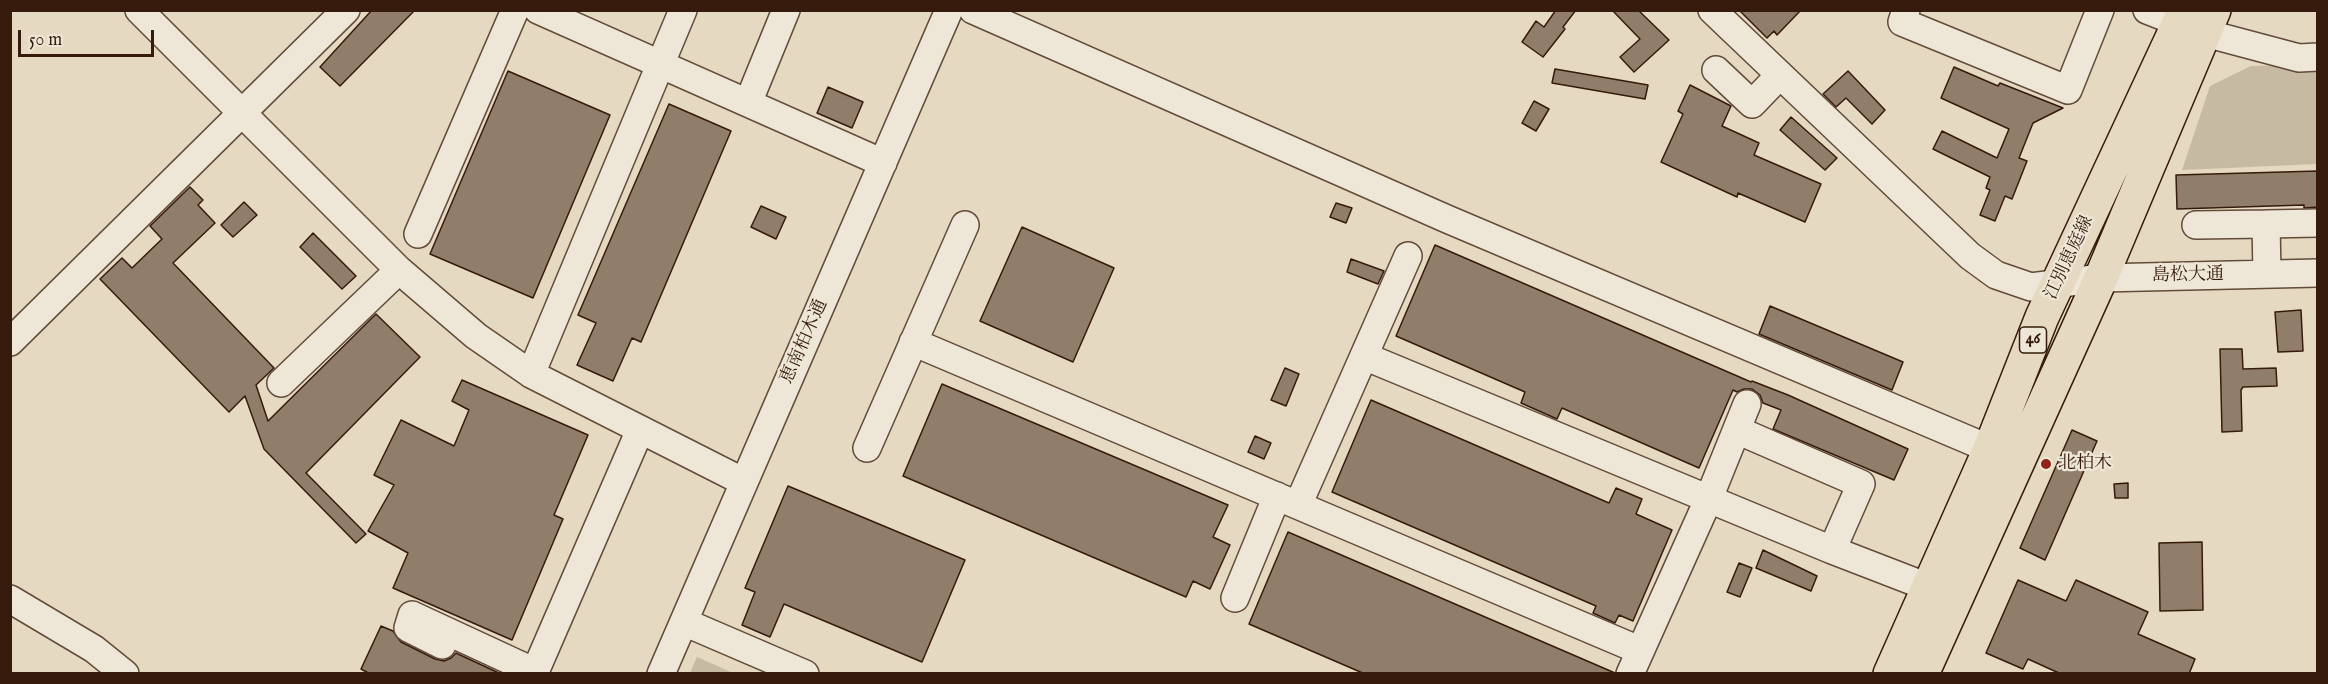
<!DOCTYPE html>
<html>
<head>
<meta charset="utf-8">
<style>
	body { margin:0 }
	#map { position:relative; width:2328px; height:684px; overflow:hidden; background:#e5dac1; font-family:"IM FELL English",serif }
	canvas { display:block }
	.frame { position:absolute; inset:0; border:12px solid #361b0c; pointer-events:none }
	.scale { position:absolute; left:18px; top:30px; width:136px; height:27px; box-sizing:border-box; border:3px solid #361b0c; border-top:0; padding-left:8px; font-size:18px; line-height:21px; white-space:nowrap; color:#361b0c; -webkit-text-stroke:4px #eee7d7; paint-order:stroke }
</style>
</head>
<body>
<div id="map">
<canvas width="2328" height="684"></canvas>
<div class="frame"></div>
<div class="scale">50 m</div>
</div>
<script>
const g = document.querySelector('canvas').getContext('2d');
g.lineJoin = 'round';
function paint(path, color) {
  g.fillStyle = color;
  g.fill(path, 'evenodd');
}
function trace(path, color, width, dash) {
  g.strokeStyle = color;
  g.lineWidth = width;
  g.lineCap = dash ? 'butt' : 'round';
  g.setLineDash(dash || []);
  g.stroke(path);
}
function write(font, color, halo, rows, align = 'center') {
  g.font = font + ' "IM FELL English","Noto Serif JP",serif';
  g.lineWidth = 4.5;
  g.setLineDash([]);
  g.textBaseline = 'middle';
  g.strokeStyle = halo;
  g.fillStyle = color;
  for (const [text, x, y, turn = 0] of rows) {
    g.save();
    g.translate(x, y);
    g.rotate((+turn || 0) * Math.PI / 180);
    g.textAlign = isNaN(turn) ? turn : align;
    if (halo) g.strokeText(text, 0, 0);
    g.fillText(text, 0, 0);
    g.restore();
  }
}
paint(new Path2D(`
	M2317 64V164L2182 170 2210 86 2251 66Z
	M697 657 733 673H690Z`), '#c7baa2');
const building = new Path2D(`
	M372 10H415L340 86 320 67Z
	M1556 10H1576L1563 27 1565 29 1543 57 1522 42 1536 21 1544 27Z
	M1612 10H1638L1669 40 1634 72 1620 57 1640 39Z
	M1739 10H1801L1777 35 1774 31 1767 38Z
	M1954 67 1998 86 2000 83 2063 108 2033 123 2019 158 2027 161 2012 199 2005 196 1995 221 1980 215 1990 190 1986 188 1990 177 1933 149 1942 131 1997 158 2009 129 1941 98Z
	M1555 69 1648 85 1645 99 1552 83Z
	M508 71 610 115 533 298 430 254Z
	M1848 71 1885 110 1872 124 1846 98 1836 107 1823 94Z
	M1690 85 1731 106 1722 126 1759 143 1754 155 1821 184 1805 222 1738 193 1737 197 1661 162 1683 114 1678 111Z
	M828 87 863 102 852 128 817 113Z
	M1534 101 1549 109 1536 131 1522 123Z
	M669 104 731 131 641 342 632 338 613 381 577 365 596 323 578 315Z
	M1791 117 1837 158 1825 170 1780 130Z
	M2318 171V207L2304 208V205L2177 209 2176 175Z
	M190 187 203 200 198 205 215 223 173 263 274 368 256 385 268 421 376 314 420 357 306 473 366 534 356 543 264 449 245 396 229 412 100 279 122 258 132 268 162 239 150 226Z
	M244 202 257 215 233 237 221 225Z
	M1336 203 1352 208 1346 223 1330 217Z
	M761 206 786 217 776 239 751 227Z
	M1022 227 1114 268 1073 362 980 321Z
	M313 233 356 276 342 289 300 247Z
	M1435 245 1751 382 1752 381 1788 395 1908 449 1894 480 1773 429 1781 410 1763 403 1760 395 1752 389H1744L1737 392 1733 390 1699 468 1562 408 1557 419 1521 403 1525 392 1396 336Z
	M1351 259 1384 271 1378 284 1347 272Z
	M1770 306 1903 362 1892 390 1759 334Z
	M2301 310 2303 351 2278 352 2275 312Z
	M2220 349H2242L2243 369 2276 368 2277 386 2243 387 2241 390 2242 431 2222 432Z
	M1285 368 1299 374 1286 406 1271 400Z
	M462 380 588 435 554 515 563 519 512 640 393 588 408 553 368 531 394 485 374 475 401 420 454 446 469 410 452 401Z
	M942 384 1228 505 1213 537 1230 545 1210 589 1193 581 1186 597 903 476Z
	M1371 400 1609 503 1616 488 1642 499 1636 514 1672 530 1633 621 1619 615 1615 623 1593 613 1596 606 1332 492Z
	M2072 430 2097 441 2045 560 2020 548Z
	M1255 436 1271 443 1264 459 1248 452Z
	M2128 483V498H2115L2114 484Z
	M788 486 965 560 922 662 784 604 770 637 742 625 755 592 745 588Z
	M1288 532 1615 673V674H1365L1249 624Z
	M2202 542 2203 610 2160 611 2159 543Z
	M1763 550 1817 576 1811 591 1756 568Z
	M1739 563 1752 568 1740 597 1727 592Z
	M2018 580 2066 601 2076 580 2148 612 2138 634 2195 659 2189 674H2061L2028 659 2023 669 1986 653Z
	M381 626 393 631 401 642 435 659 444 661 451 658 456 653 501 674H370L361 669Z`);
paint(building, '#917e6a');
trace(building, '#361b0c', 1.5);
const minor = new Path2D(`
	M139 10 399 270 476 336 531 374 744 482
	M538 10 883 163
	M973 10 1447 219 1990 449
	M1712 10 1970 256 1996 275 2031 287 2101 278 2318 273
	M1906 10 1902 22 2068 90 2100 10
	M2147 10 2205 33 2299 58 2318 57
	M1716 70 1752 104 1780 75
	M748 103 786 10
	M2196 225 2266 224
	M418 234 515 10
	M2267 274 2266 224 2318 223
	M10 342 346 10
	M913 342 1639 650
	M1364 356 1832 550 1946 594
	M531 374 683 10
	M281 383 399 270
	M1737 430 1861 484 1832 550
	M867 448 965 225
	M1298 505 1408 256
	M1235 598 1277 496
	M10 599 94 649 125 674
	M684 622 805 674
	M442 645 408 628 412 615 535 672 640 430
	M661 674 949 10
	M1630 674 1709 498 1747 404`);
const major = new Path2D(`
	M1890 674 1990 449 2042 317 2185 10
	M1922 674 2101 278 2214 10`);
trace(minor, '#624b39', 30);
trace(major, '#361b0c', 36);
trace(minor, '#eee7d7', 27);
trace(major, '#e5dac1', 33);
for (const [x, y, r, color] of [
	[2046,464,6,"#8f2418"]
]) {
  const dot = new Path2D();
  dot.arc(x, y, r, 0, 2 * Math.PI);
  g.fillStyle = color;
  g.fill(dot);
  trace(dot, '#eee7d7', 2);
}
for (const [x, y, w] of [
	[2033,340,27]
]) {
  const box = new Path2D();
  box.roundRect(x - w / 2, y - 13, w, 26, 4.5);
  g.fillStyle = '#eee7d7';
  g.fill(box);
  trace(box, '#361b0c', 1.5);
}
write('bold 16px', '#361b0c', null, [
	["46",2033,340]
]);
write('18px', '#361b0c', '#eee7d7', [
	["江別恵庭線",2070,258,-65],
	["島松大通",2188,276,-1],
	["恵南柏木通",805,342,-66]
]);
write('18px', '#361b0c', '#eee7d7', [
	["北柏木",2058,464]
], 'left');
</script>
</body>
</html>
